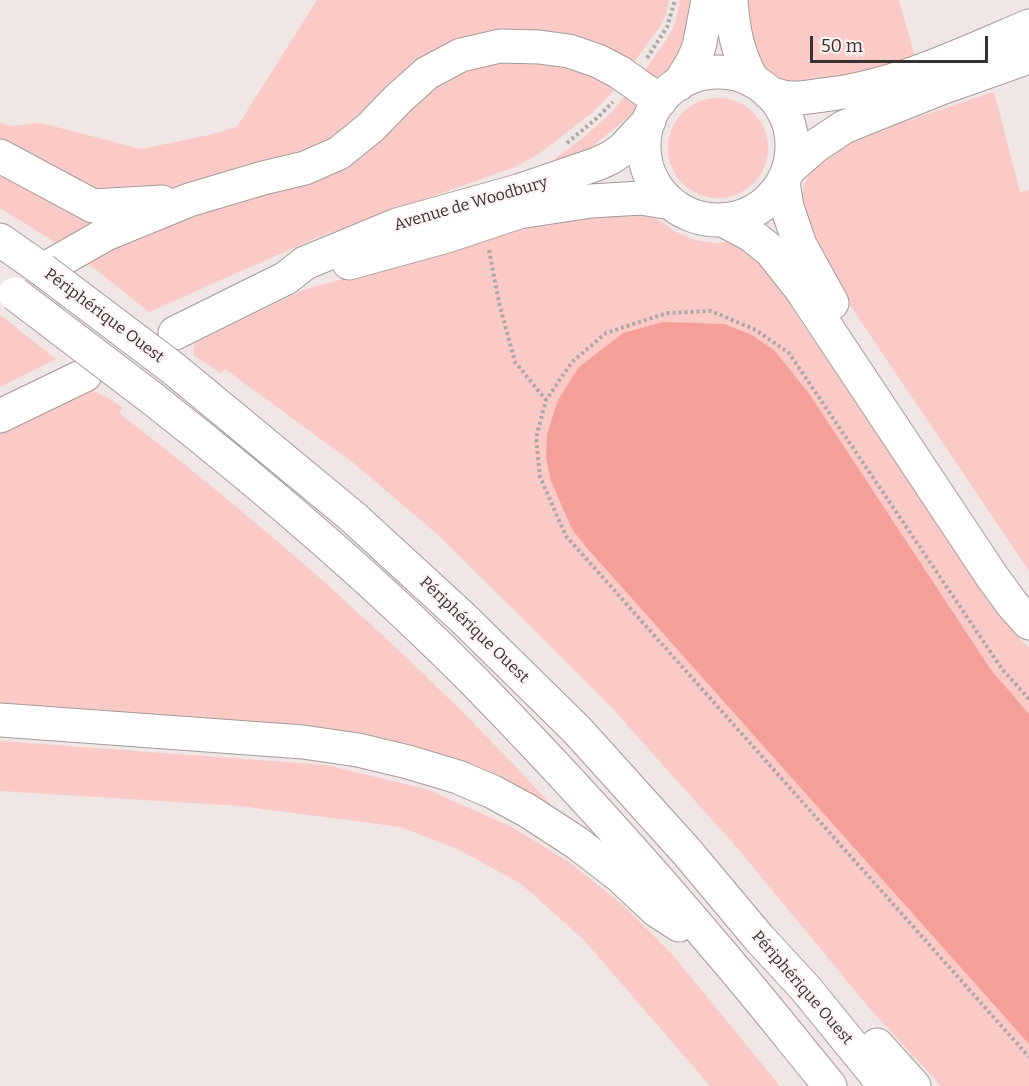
<!DOCTYPE html>
<html>
<head>
<meta charset="utf-8">
<style>
	body { margin:0 }
	#map { position:relative; width:1029px; height:1086px; overflow:hidden; background:#efe6e5; font-family:Bitter,serif }
	canvas { display:block }
	.scale { position:absolute; left:810px; top:36px; width:178px; height:27px; box-sizing:border-box; border:3px solid #373333; border-top:0; padding-left:8px; font-size:18px; line-height:21px; white-space:nowrap; color:#373333; -webkit-text-stroke:4px #fcf3f2; paint-order:stroke }
</style>
</head>
<body>
<div id="map">
<canvas width="1029" height="1086"></canvas>
<div class="scale">50 m</div>
</div>
<script>
const g = document.querySelector('canvas').getContext('2d');
g.lineJoin = 'round';
function paint(path, color) {
  g.fillStyle = color;
  g.fill(path, 'evenodd');
}
function trace(path, color, width, dash) {
  g.strokeStyle = color;
  g.lineWidth = width;
  g.lineCap = dash ? 'butt' : 'round';
  g.setLineDash(dash || []);
  g.stroke(path);
}
function write(font, color, halo, rows, align = 'center') {
  g.font = font + ' Bitter,serif';
  g.lineWidth = 4.5;
  g.setLineDash([]);
  g.textBaseline = 'middle';
  g.strokeStyle = halo;
  g.fillStyle = color;
  for (const [text, x, y, turn = 0] of rows) {
    g.save();
    g.translate(x, y);
    g.rotate((+turn || 0) * Math.PI / 180);
    g.textAlign = isNaN(turn) ? turn : align;
    if (halo) g.strokeText(text, 0, 0);
    g.fillText(text, 0, 0);
    g.restore();
  }
}
paint(new Path2D(`
	M317 0H669L666 15 659 28 609 96 593 112 539 154 515 167 316 238 149 312 85 261 0 208V122L10 126 41 123 141 149 209 135 237 127Z
	M680 0H701L683 62 662 77 647 82 640 77 667 39 675 24Z
	M740 0H899L915 56 879 69 801 86 780 81 759 65Z
	M629 91 635 99 636 111 568 166 548 164 584 137 611 113Z
	M994 92 1020 192 1029 190V571L810 246 799 212 804 184 820 155 854 138Z
	M668 148a50 50 0 1 1 100 0a50 50 0 1 1-100 0Z
	M642 214 659 220 674 231 695 240 717 243 730 241 741 243 778 278 800 320 982 587 1020 639 1029 648V1086H941L870 1009 739 850 611 707 541 637 437 534 352 462 225 369 221 373 193 355 195 343 303 290 547 223 607 216Z
	M0 315 56 359 0 387Z
	M92 390 110 399 123 408 119 413C279 536 431 671 566 821L490 784 0 713V432Z
	M0 741 326 765 426 789 510 826 569 862 624 906 672 954 780 1086H710L583 939 521 884 458 849 400 827 240 806 0 791Z`), '#fccac6');
paint(new Path2D(`
	M663 322 724 324 752 335 775 351 810 395 991 670 1029 714V1044L587 548 572 529 551 481 546 458 547 434 558 400 579 367 623 333Z`), '#f59f99');
const minor = new Path2D(`
	M731 0C733 30 738 55 753 81
	M644 146a74 74 0 1 1 148 0a74 74 0 1 1-148 0Z
	M679 84 693 61 699 47 708 0
	M769 93C776 95 784 98 791 98 801 99 813 96 823 95 896 87 963 54 1029 26
	M0 156 93 206 162 202
	M789 169 814 147 844 127 876 114 944 87 1029 57
	M349 263 447 236 519 212 591 201 641 198 671 203
	M43 270 106 234 189 200 263 178 305 168 339 153 371 127 398 99 427 73 461 55 500 46 539 47 569 51 598 61 619 72 660 101
	M175 333 286 278 305 263 397 225 518 191 597 164 610 158 622 150 649 121
	M0 416 85 375`);
const highway = new Path2D(`
	M783 182 787 207 800 245 832 303
	M723 220 751 235 770 250 801 289 991 575 1012 604 1029 623
	M0 240 43 270
	M174 369 353 517 463 618 577 730 687 852 759 938 806 989 885 1086
	M153 399C265 487 374 580 474 681 559 768 641 858 719 951 757 995 793 1041 830 1086
	M0 720 303 742 358 750 408 762 458 777 493 792 528 811 577 843 621 877 656 910 679 925
	M877 1045 914 1086`);
trace(minor, '#a39b9a', 35);
trace(highway, '#a39b9a', 35);
trace(new Path2D(`
	M647 58 667 27 675 0
	M567 143 597 118 613 102
	M489 250 499 303 515 362 546 400
	M1029 699 1002 669 789 353 756 330 711 311 667 313 606 333 572 362 546 400 536 438 540 477 566 536 1029 1057`), '#afa8a7', 4, [3, 3]);
trace(minor, '#fff', 33);
trace(highway, '#fff', 33);
const highwayBridge = new Path2D(`
	M43 270 174 369
	M15 294 153 399`);
trace(highwayBridge, '#a39b9a', 35, []);
trace(highwayBridge, '#fff', 33);
write('16px', '#373333', '#fcf3f2', [
	["Avenue de Woodbury",471,204,-16],
	["Périphérique Ouest",104,316,37],
	["Périphérique Ouest",474,630,44],
	["Périphérique Ouest",802,988,49]
]);
</script>
</body>
</html>
